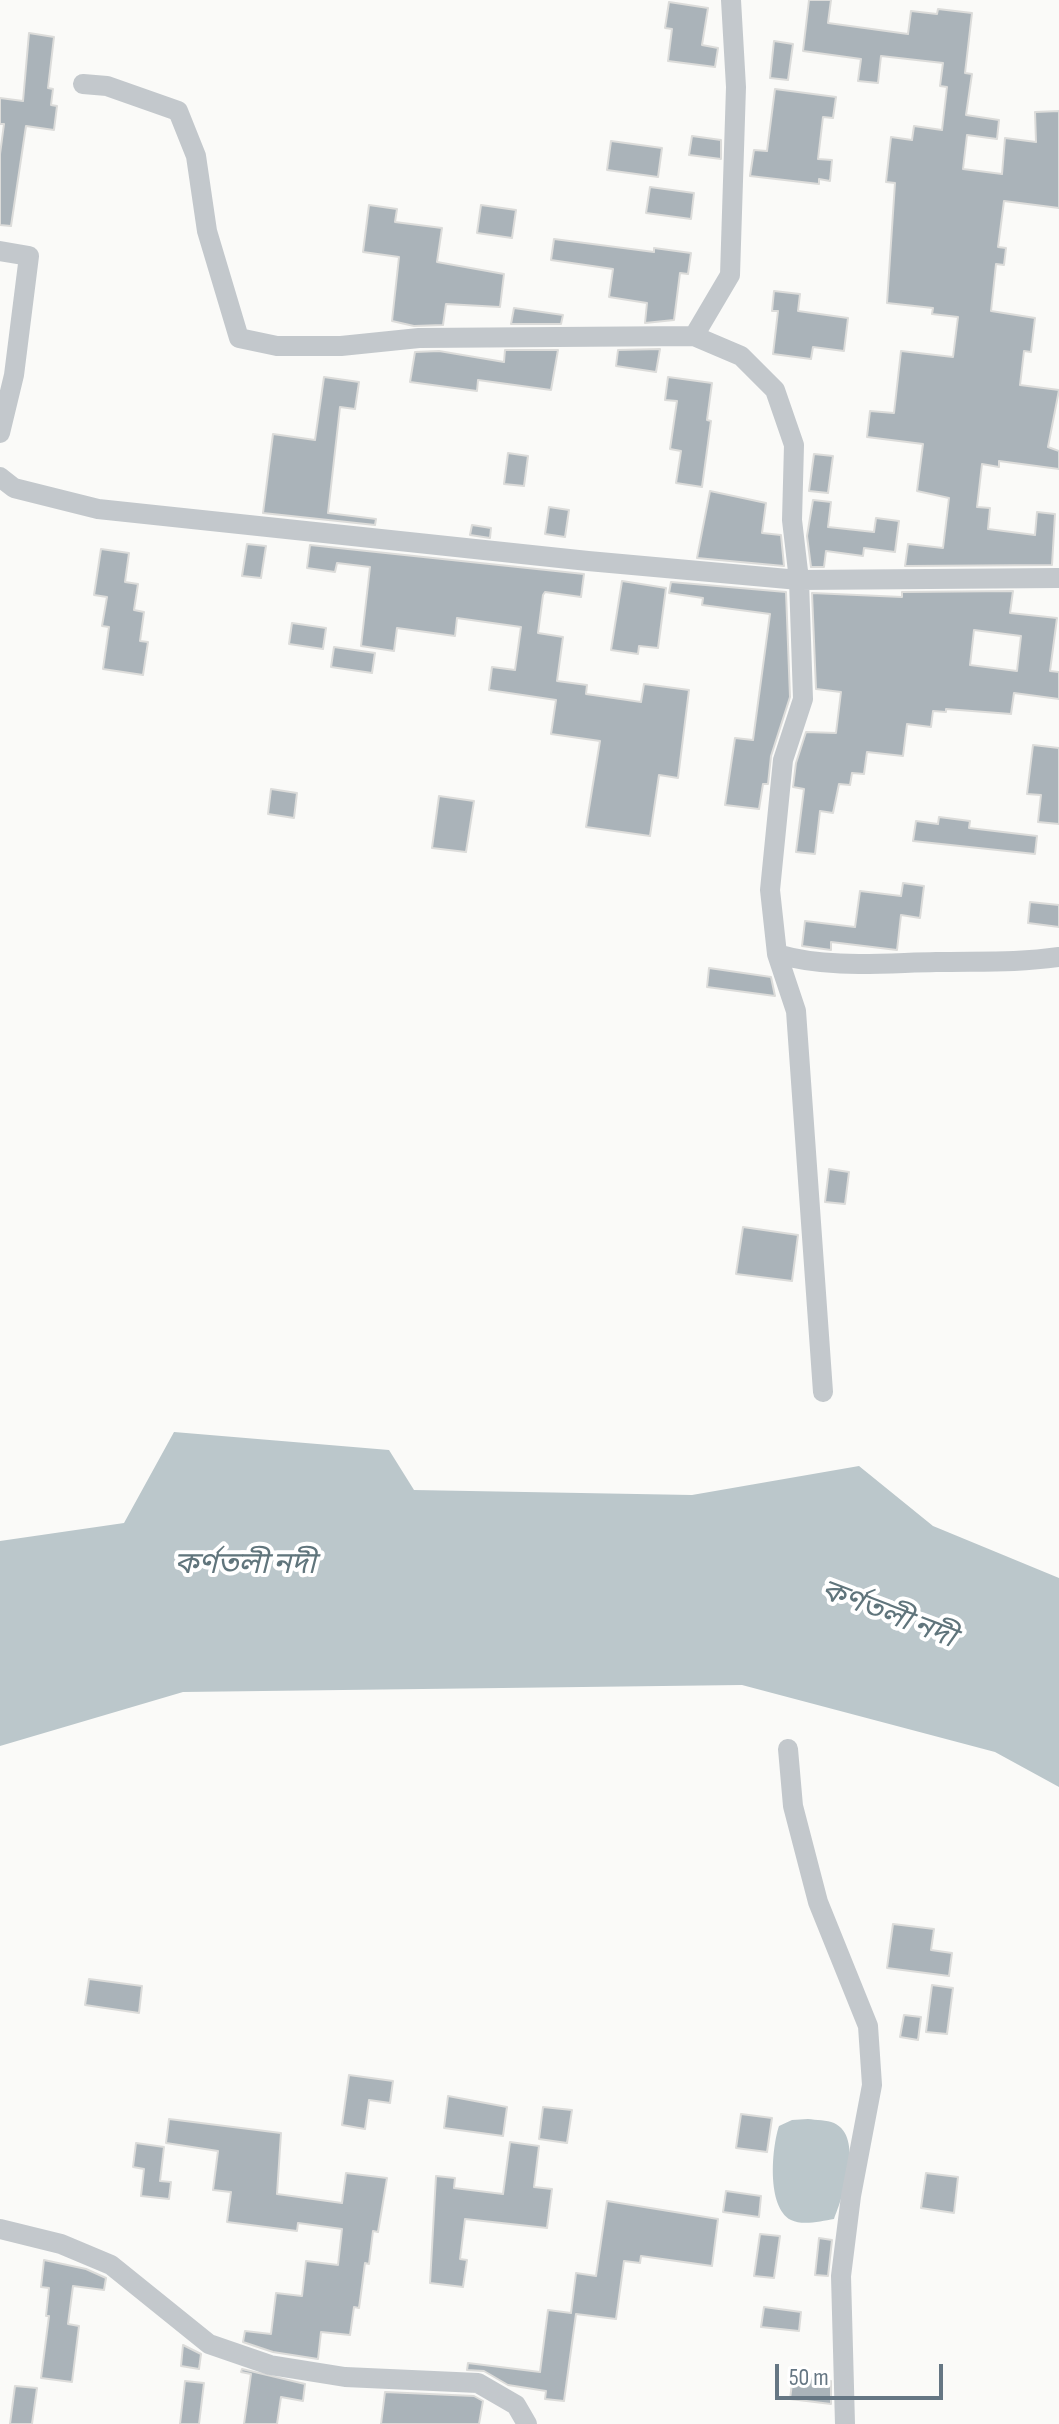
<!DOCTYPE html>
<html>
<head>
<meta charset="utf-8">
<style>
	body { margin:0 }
	#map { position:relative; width:1059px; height:2424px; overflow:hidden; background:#fafaf8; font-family:"Sofia Sans Condensed",sans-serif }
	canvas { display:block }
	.scale { position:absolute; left:775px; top:2364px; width:168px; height:36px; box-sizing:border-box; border:4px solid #657683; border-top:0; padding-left:10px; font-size:24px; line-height:28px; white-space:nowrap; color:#657683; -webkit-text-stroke:6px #fff; paint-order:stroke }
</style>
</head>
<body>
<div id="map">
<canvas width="1059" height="2424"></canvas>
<div class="scale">50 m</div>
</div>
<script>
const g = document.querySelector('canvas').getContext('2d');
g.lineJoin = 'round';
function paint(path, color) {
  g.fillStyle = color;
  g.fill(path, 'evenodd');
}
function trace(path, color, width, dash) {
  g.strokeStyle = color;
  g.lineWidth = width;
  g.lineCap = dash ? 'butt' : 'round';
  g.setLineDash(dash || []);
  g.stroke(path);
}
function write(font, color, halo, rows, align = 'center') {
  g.font = font + ' "Sofia Sans Condensed","Noto Sans Bengali",sans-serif';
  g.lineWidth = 8;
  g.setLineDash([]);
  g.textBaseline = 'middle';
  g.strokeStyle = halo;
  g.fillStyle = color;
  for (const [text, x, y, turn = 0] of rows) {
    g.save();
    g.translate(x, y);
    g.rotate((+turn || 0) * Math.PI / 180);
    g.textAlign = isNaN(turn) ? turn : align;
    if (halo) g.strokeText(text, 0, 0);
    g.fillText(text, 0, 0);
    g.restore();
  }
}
paint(new Path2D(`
	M174 1432 389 1450 414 1490 692 1495 859 1466 933 1526 1059 1578V1787L995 1752 742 1685 183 1692 0 1746V1541L124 1523Z
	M808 2119C816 2120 827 2120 834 2123 864 2137 843 2196 834 2219 821 2221 803 2226 791 2220 766 2207 772 2147 779 2126L792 2120Z`), '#bbc7cb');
const building = new Path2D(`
	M809 0H831L828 23 908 34 911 11 937 14 938 9 972 13 965 73 972 74 966 115 999 120 997 139 967 135 963 169 1002 174 1005 138 1036 142 1035 112 1059 111V208L1004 201 998 247 1006 248 1004 265 996 264 991 311 1035 318 1031 352 1024 351 1020 385 1059 390 1048 447 1059 451V469L999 461V467L982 464 977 507 990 508 988 529 1035 535 1037 512 1055 514 1052 565 905 566 908 544 943 548 949 498 917 491 923 444 867 437 870 411 894 413 901 351 953 357 958 317 932 314 933 308 887 303 895 183 886 182 891 137 912 140 914 126 942 130 947 87 940 86 943 63 881 56 878 83 858 81 861 59 803 51Z
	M669 2 708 8 702 45 718 48 715 67 668 61 672 29 665 28Z
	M29 33 54 37 48 88 53 89 51 105 57 106 54 130 26 126 11 226 0 225V154L4 124H0V98L23 101Z
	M774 41 793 44 788 80 770 78Z
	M775 89 836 97 833 118 823 117 818 159 832 160 830 181 819 179V184L750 176 754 150 767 151Z
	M692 136 721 140V159L689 155Z
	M611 141 662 148 658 177 607 170Z
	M650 187 694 193 691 219 646 213Z
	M369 205 397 209 395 222 442 228 437 262 504 274 500 307 446 304 443 325 414 326 392 321 399 257 363 252Z
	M481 205 516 210 512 238 477 233Z
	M554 239 654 252V248L691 253 688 274 680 273 674 320 645 323 647 303 609 297 613 269 551 260Z
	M774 291 800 294 798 311 848 318 844 351 813 347 811 359 773 354 778 311H772Z
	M514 308 563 315 561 324H511Z
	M660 349 656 372 616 366 618 350Z
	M505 350H558L551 390 478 380 477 391 410 382 415 352 439 351 504 362Z
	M324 377 359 382 355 409 340 407 328 513 376 519 375 525 263 513 273 434 315 440Z
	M668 377 712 383 707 420 711 421 702 487 676 483 681 451 670 449 677 401 665 400Z
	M508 453 528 456 524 486 504 484Z
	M814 454 833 456 828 493 809 491Z
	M710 491 766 503 762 533 781 535 784 566 697 558Z
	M813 500 831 502 828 527 874 532 876 518 899 521 895 552 864 548 863 556 826 551 824 567H811L807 536Z
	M549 507 569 510 565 537 545 534Z
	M472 525 491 528 490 538 470 535Z
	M247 544 266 546 261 578 242 576Z
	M310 545 584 574 581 597 545 592 543 595 538 633 563 637 557 681 587 685 586 694 641 702 644 684 689 690 678 778 659 775 650 836 586 827 600 741 551 734 556 700 489 690 492 667 515 670 521 627 457 618 455 636 397 628 394 651 361 646 370 567 337 563 335 572 307 568Z
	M101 549 129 553 125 582 138 584 134 610 144 612 140 641 148 642 143 675 103 669 109 627 102 626 107 597 94 595Z
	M622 581 666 588 658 648 639 646 638 654 611 650Z
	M671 582 786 592 790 697 771 756 768 784H763L759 809 725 805 735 738 753 740 770 614 702 605 703 598 669 593Z
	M1013 591 1010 613 1057 618 1050 671 1059 672V699L1014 693 1011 714 946 709V712L933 711 931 727 907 724 903 756 867 752 864 774 852 773 850 785 839 784 833 813 820 811 815 854 796 852 804 789 793 787 796 763 806 732 836 733 841 692 816 689 812 593 902 597V592ZM974 630 1021 636 1017 671 970 665Z
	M292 623 326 628 323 649 289 644Z
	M334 647 375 653 372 673 331 667Z
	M1033 745 1059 748V824L1038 822 1041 795 1027 794Z
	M271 789 297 793 294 818 268 814Z
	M439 796 474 801 466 852 432 848Z
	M939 817 970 821 969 828 1037 836 1035 854 913 841 916 821 938 824Z
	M903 883 924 886 920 918 901 915 897 950 831 942V950L802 946 805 921 855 927 860 891 901 896Z
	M1030 902 1059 905V927L1028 923Z
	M709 968 771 977 775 996 707 987Z
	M829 1169 849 1172 845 1204 825 1202Z
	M743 1227 798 1235 792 1281 736 1274Z
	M893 1924 934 1929 931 1950 952 1953 949 1976 887 1968Z
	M89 1979 142 1986 139 2013 85 2005Z
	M932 1985 953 1988 947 2034 926 2032Z
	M904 2015 921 2017 918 2040 900 2037Z
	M349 2075 393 2081 390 2103 369 2100 365 2129 342 2125Z
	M448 2096 507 2107 503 2136 444 2128Z
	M543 2107 572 2110 567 2143 539 2139Z
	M741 2114 772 2118 767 2152 736 2148Z
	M169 2119 281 2133 277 2194 342 2203 346 2173 387 2178 378 2232 373 2231 369 2264 365 2263 359 2308 354 2307 350 2335 321 2332 318 2359 273 2352 243 2342 245 2331 271 2334 276 2293 302 2296 306 2261 338 2265 342 2229 298 2223 297 2231 227 2222 231 2192 213 2190 218 2151 166 2143Z
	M510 2142 539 2146 534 2187 552 2189 547 2228 465 2219 460 2259 467 2260 463 2287 430 2283 436 2176 455 2178 454 2188 503 2194Z
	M136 2143 164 2147 160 2181 171 2182 169 2199 141 2196 144 2169 133 2167Z
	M926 2173 958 2177 954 2213 921 2208Z
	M726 2191 761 2196 759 2217 723 2212Z
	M607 2201 718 2219 712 2266 641 2256 640 2263 624 2261 616 2319 576 2314 564 2401 545 2399 546 2391 508 2385 484 2371 467 2370 468 2363 540 2372 548 2310 571 2313 576 2273 596 2276Z
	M760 2234 780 2236 774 2278 754 2276Z
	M819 2238 832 2240 828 2276 815 2275Z
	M44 2260 86 2269 106 2278 104 2290 73 2286 68 2324 79 2326 72 2382 41 2378 49 2316H46L49 2288 41 2287Z
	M764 2307 801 2312 799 2331 761 2327Z
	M183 2345 201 2354 199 2369 181 2366Z
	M242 2369 305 2384 303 2401 281 2397 277 2424H244L251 2374 241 2372Z
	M793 2376 831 2381V2404L790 2399Z
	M185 2381 204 2383 199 2424H180Z
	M15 2386 37 2388 32 2424H10Z
	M385 2392 474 2396 483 2401 479 2424H381Z`);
paint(building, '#aab3b9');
trace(building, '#dcdcda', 2);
trace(new Path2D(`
	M83 84 107 86 178 111 196 156 207 231 239 338 277 346H341L419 338 694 336 741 356 775 390 794 445 792 520 799 580 803 699 783 760 770 890 777 954 796 1011 823 1392
	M0 251 29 256 14 375 0 433
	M694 336 730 275 736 87 731 0
	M0 477 14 488 98 509 588 561 799 580 1059 578
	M777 954C829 969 882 963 936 962 978 961 1017 963 1059 957
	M788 1749 793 1806 818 1902 868 2026 872 2085 851 2196 841 2276 845 2424
	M0 2229 61 2244 111 2265 209 2344 270 2365 345 2377 478 2383 516 2405 527 2424`), '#c3c8cc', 20);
write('italic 30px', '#60757c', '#fff', [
	["কর্ণতলী নদী",245,1565],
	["কর্ণতলী নদী",888,1615,21]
]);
</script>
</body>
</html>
